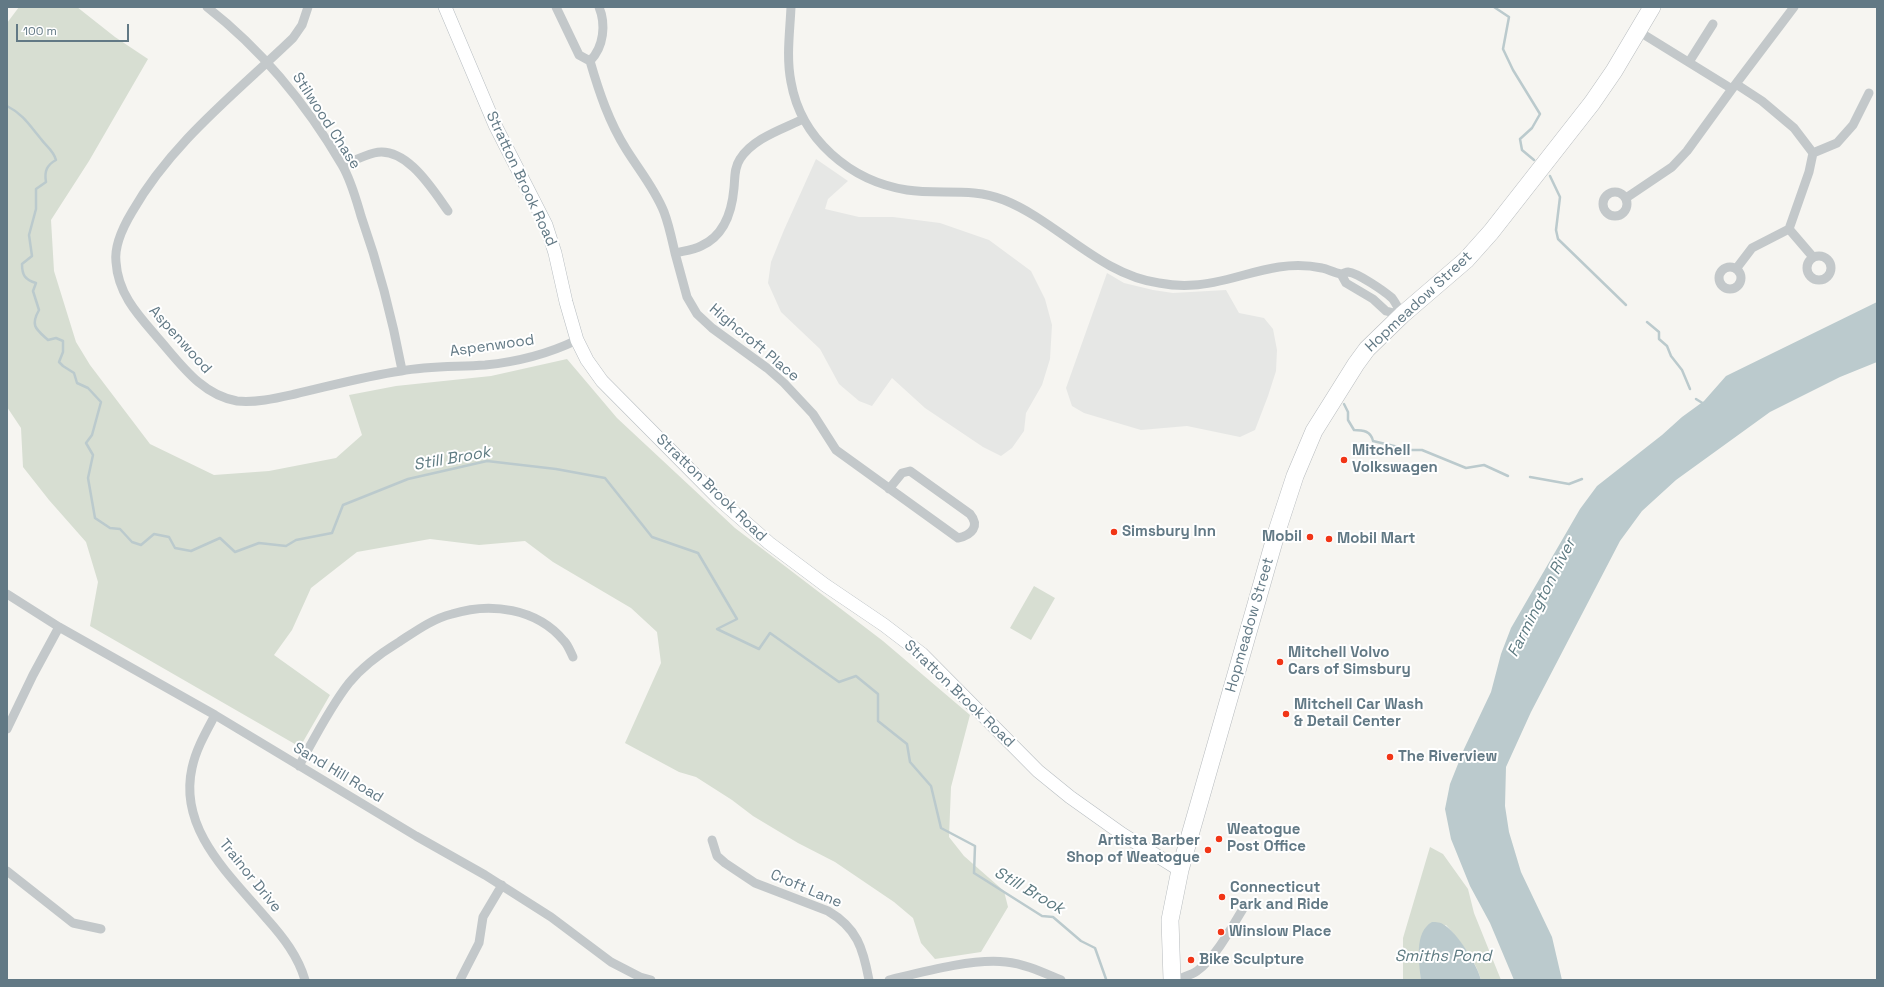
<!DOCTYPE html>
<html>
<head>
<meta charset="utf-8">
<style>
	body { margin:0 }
	#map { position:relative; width:1884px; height:987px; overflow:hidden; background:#f6f5f1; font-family:"Space Grotesk",sans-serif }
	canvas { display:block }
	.frame { position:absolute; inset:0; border:8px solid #627985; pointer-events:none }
	.scale { position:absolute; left:16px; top:24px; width:113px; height:18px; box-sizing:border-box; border:2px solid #627985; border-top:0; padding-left:5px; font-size:12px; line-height:14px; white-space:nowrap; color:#627985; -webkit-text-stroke:3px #fff; paint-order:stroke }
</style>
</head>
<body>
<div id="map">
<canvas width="1884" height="987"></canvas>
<div class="frame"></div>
<div class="scale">100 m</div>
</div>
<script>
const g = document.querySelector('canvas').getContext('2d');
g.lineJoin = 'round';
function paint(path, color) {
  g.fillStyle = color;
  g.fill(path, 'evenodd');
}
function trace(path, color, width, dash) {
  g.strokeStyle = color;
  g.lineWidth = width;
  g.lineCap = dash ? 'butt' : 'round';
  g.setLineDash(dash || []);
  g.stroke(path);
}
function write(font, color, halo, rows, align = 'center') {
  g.font = font + ' "Space Grotesk",sans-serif';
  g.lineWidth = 4;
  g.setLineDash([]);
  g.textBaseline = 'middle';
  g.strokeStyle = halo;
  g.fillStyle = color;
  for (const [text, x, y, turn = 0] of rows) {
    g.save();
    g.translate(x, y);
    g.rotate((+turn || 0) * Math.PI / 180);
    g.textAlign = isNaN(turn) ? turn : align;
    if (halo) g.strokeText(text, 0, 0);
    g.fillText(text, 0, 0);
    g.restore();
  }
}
paint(new Path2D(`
	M816 159 848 181 828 199 825 209 859 217H893L940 223 989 240 1031 271 1045 299 1052 325 1050 359 1042 385 1026 413 1024 431 1012 448 1001 456 983 447 925 408 892 378 872 406 859 401 839 384 820 349 781 312 768 283 771 262 784 230Z
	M1107 273 1124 283 1153 290 1173 293 1226 290 1239 313 1264 318 1273 329 1277 350 1276 371 1268 396 1255 430 1240 437 1187 426 1141 430 1084 413 1072 406 1066 388Z`), '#e6e7e5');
paint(new Path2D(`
	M19 7H77L115 37 148 59 89 161 51 220 54 271 76 342 90 365 150 444 214 475 269 471 336 458 362 435 349 395 396 386 491 376 567 359 617 418 735 528 883 641 970 715 951 787 949 837 964 856 1004 891 1008 907 981 952 935 959 921 943 913 918 894 902 835 862 798 843 753 816 732 800 696 777 679 772 625 743 661 663 657 632 631 608 553 562 525 541 479 545 430 539 357 552 311 588 292 630 274 655 330 695 300 747 90 626 98 582 86 542 49 500 23 467 21 428 7 407V23Z
	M1034 586 1055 598 1031 640 1010 628Z
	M1430 847 1443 854 1468 889 1474 913 1501 980H1481C1476 960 1459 940 1446 925L1419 947 1421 980H1403V938Z`), '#d7ded2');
paint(new Path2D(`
	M1877 302V362L1840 377 1770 412 1676 480 1642 511 1620 541 1531 712 1506 767 1505 806 1509 832 1521 872 1552 937 1562 980H1514L1490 923 1470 886 1451 839 1445 809 1450 784 1464 749 1491 692 1501 654 1511 628 1580 509 1597 486 1662 435 1682 417 1704 401 1726 376Z
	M1432 922C1436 922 1441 922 1444 925 1457 932 1478 966 1481 980H1421C1419 962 1414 932 1432 922Z`), '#bbcacd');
trace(new Path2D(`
	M1494 7 1509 17 1503 49 1513 70 1540 114 1532 128 1520 139 1522 150 1534 160
	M7 106C23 114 30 126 41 139 46 146 54 151 56 160 47 165 44 171 46 182L36 189V209L29 235 32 256 22 264C22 275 25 280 36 283L33 291 39 310C30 326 36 329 48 340L56 338 63 341V352L59 362 63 366 74 373 77 383 88 388 101 402 92 435 86 443 93 455 88 478 95 518 110 528 120 529 132 542 141 545 154 534 169 537 175 548 191 551 220 538 235 552 259 543 286 546 296 540 332 533 343 505 408 479 487 461 556 469 605 478 652 537 698 553 737 619 717 629 759 649 770 633 839 682 856 676 878 694V721L907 744 910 762 931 786 941 828 975 846 974 873 1042 916 1053 917 1081 941 1095 948 1106 979
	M1550 176 1560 197 1556 230 1558 239 1626 305
	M1647 322 1659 332V339L1667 346 1671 356 1682 370 1690 389
	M1696 399 1704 404
	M1344 404 1348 412V420L1354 430C1363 430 1371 431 1373 441L1411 450H1422L1466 468 1484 465 1508 476
	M1530 477 1569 484 1582 479`), '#bbcacd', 2.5);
const secondary = new Path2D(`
	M445 7 495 125 546 225 555 253 566 302 577 340 587 360 602 381 720 500 769 543 825 585 884 625 922 654 1038 771 1070 797 1122 834 1180 870`);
const highway = new Path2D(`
	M1172 980 1170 920 1180 870 1277 531 1295 476 1314 431 1356 364 1367 349 1402 315 1466 260 1491 232 1592 103 1614 71 1652 7`);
trace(secondary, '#b7bdc1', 14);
trace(highway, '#b7bbbe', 18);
trace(new Path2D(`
	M207 7C262 50 307 105 342 165 351 180 356 199 361 216 379 267 392 317 402 370
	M308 7 302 25 293 38C236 93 172 142 132 212 123 227 114 245 116 262 118 294 138 315 157 337 180 363 201 395 237 401 256 403 277 398 295 394 330 386 366 376 401 371 428 366 457 367 485 365 516 362 548 354 577 340
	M556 7 579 55 590 61
	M791 7C790 31 786 57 791 82 801 139 850 181 907 190 939 195 972 187 1004 200 1057 221 1100 275 1159 283 1170 285 1183 286 1194 285 1221 284 1251 271 1279 267 1292 265 1308 265 1322 268 1328 269 1334 273 1341 274 1343 274 1346 272 1348 272 1358 273 1384 291 1392 298 1396 303 1399 310 1402 315
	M1638 31 1732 89
	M590 61C599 92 609 122 626 149 639 170 655 189 664 212 669 225 672 240 675 253 683 251 694 250 701 246 724 236 732 211 734 188 735 178 734 168 740 159 753 138 783 129 803 119
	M590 61C604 47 606 24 599 7
	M1689 62 1713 24
	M1813 153 1837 143 1853 125 1869 93
	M343 165C353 161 363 156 374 153 406 145 433 190 448 211
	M1603 204a12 12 0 1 1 24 0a12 12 0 1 1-24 0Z
	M1626 198 1672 167 1687 151 1732 89 1794 7
	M1789 229 1813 257
	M675 253 687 297 697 314 712 328 767 368 784 383 813 414 836 450 958 538C972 535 980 526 970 514L910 471 902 473 889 489
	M1807 268a12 12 0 1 1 24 0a12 12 0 1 1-24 0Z
	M1719 278a11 11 0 1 1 22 0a11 11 0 1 1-22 0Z
	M1736 269 1752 248 1789 229 1809 172 1813 153 1794 128 1762 101 1736 84
	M1341 274 1346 283 1373 299 1386 311 1402 315
	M7 594 59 627 215 715 416 836 485 875 551 917 611 962 640 977 651 980
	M215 715C206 732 196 749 192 768 178 830 231 876 267 919 283 937 298 956 305 980
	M7 729 33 675 59 627
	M299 766C314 739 330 707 349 683 363 666 381 653 399 642 416 631 432 619 452 614 490 602 537 608 564 641 568 645 570 651 573 657
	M712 840 717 856 725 863 755 883 828 911C857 928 863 948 869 980
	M7 871 73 923 101 929
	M460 980 479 943 483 917 502 885
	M889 980C922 972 973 958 1006 962 1026 964 1044 973 1061 980
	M1177 980C1183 977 1191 975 1197 971 1216 957 1232 927 1244 907`), '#c3c8ca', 9);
trace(secondary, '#fff', 13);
trace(highway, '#fff', 17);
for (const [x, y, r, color] of [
	[1344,460,4,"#f13516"],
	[1114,532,4,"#f13516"],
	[1310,537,4,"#f13516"],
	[1329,539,4,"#f13516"],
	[1280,662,4,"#f13516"],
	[1286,714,4,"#f13516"],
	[1390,757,4,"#f13516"],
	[1219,839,4,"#f13516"],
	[1208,850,4,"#f13516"],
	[1222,897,4,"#f13516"],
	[1221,932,4,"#f13516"],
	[1191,960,4,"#f13516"]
]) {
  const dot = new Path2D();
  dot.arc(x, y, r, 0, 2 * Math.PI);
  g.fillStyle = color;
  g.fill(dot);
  trace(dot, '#fff', 1.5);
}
write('15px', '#627985', '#fff', [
	["Stilwood Chase",326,121,57],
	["Stratton Brook Road",521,179,65],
	["Hopmeadow Street",1419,302,-43],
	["Aspenwood",180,340,48],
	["Highcroft Place",754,343,40],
	["Aspenwood",492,346,-8],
	["Stratton Brook Road",711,488,44],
	["Hopmeadow Street",1250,625,-74],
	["Stratton Brook Road",959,694,44],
	["Sand Hill Road",338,773,31],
	["Trainor Drive",250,876,51],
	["Croft Lane",806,889,23]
]);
write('bold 15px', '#627985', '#fff', [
	["Mitchell",1352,451],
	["Volkswagen",1352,468],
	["Simsbury Inn",1122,532],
	["Mobil",1302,537,"right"],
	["Mobil Mart",1337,539],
	["Mitchell Volvo",1288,653],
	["Cars of Simsbury",1288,670],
	["Mitchell Car Wash",1294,705],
	["& Detail Center",1294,722],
	["The Riverview",1398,757],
	["Weatogue",1227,830],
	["Post Office",1227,847],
	["Artista Barber",1200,841,"right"],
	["Shop of Weatogue",1200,858,"right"],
	["Connecticut",1230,888],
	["Park and Ride",1230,905],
	["Winslow Place",1229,932],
	["Bike Sculpture",1199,960]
], 'left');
write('italic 16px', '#5e7b82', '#fff', [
	["Still Brook",452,459,-10],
	["Farmington River",1542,598,-63],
	["Still Brook",1029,891,30],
	["Smiths Pond",1443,957]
]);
</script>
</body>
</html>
